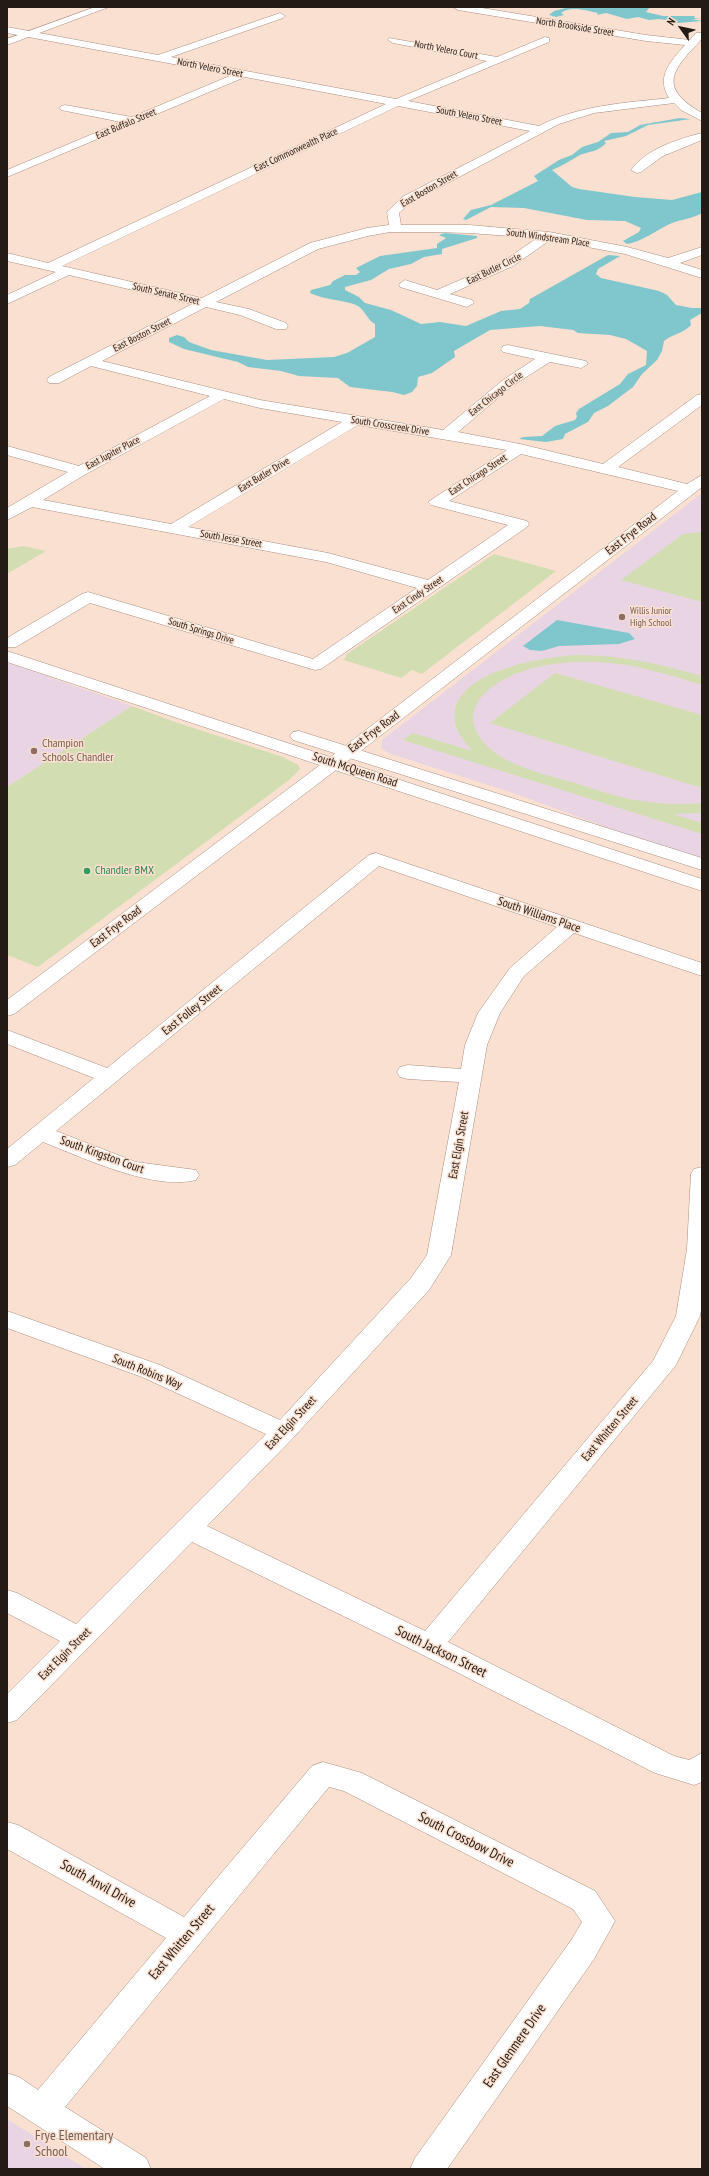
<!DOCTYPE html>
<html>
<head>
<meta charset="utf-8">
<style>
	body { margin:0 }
	#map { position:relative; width:709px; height:2176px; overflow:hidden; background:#f9e0d0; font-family:"PT Sans Narrow",sans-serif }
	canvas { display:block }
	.frame { position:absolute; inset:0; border:8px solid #241b15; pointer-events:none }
	.north { position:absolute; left:661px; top:8px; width:40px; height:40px; -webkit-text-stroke:3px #f9e0d0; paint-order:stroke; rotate:303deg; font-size:11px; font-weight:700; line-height:16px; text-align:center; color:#241b15 }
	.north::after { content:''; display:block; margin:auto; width:14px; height:18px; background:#241b15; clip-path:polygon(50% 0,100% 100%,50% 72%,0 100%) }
</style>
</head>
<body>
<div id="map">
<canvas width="709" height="2176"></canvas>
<div class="frame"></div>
<div class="north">N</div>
</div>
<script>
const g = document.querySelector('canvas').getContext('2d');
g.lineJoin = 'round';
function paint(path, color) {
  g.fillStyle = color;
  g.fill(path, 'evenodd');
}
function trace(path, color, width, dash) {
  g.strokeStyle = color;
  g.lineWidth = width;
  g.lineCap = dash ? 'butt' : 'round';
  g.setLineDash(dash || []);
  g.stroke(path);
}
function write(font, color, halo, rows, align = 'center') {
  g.font = font + ' "PT Sans Narrow",sans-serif';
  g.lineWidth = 3;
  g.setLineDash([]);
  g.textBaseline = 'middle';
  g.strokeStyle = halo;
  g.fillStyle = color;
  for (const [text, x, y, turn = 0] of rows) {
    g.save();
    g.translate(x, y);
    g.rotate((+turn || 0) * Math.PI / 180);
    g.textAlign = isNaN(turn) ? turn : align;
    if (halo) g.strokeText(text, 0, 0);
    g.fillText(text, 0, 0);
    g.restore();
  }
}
paint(new Path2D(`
	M702 493V858L634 837 510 792 388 753 381 748 382 740Z
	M7 663 12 664 132 706 7 787Z
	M7 2119 86 2169H7Z`), '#e9d4e4');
paint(new Path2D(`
	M702 532V602L621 580 683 534Z
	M23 546 46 551 7 574V549Z
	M494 554 556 571 422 674 412 670 401 678 344 660 347 654Z
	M577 655C621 655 660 664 702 676V685C682 679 661 672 641 668 593 657 523 658 485 693 475 702 470 716 475 728 488 763 543 774 575 783 597 790 619 798 642 801 661 804 682 805 702 803V813L673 814 702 823V834L403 740 413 733 472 751C466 743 459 736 456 726 442 672 543 657 577 655Z
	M555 673 702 715V788L490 723Z
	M132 706 175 722 283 757 298 765 300 769 289 780 38 967 7 955V787Z`), '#d2deb2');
paint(new Path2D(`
	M569 7H650L646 12 663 16H695L694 18 700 19H692L702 21 678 23 668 22 673 21 659 19 649 20 638 17 627 19 606 13 597 15 598 13C588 11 570 5 561 13L564 15 556 17 549 15 554 11Z
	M680 118 691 119 648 125 626 136 604 141 606 143C598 152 590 151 580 155 571 160 562 166 552 170L572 187 579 189 635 197 672 200 702 192V213C692 219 682 219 672 223 658 229 642 242 627 244L623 241 639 232 641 228 625 221 587 220 524 208 491 207 466 220 463 219 471 210 491 205 538 181 534 176 559 160 572 155 582 147 598 142 611 133 628 132 640 125Z
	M445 233 477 236V238L442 249V254L424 257 411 264 389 269 371 280 345 287V290L359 297 365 303 391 310 421 324 440 322 466 326 501 311 520 309 529 303 530 299 608 255 620 256 598 269 596 274 601 278 659 291 667 295 676 305 692 308H702V313L690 320 691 325C683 334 672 334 664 341L662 351 657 360 642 374 633 387 608 406 594 413 588 422 565 434 563 439 546 442 519 439 523 437 542 436 555 426 575 420 577 417 576 413 579 409 620 384 628 374 646 365 647 351 626 339 610 335 578 333 573 330 540 326 490 330 454 351 455 357 432 373 418 377 417 386 412 392 404 395 392 392 350 387 338 378 299 376 281 371 248 367 238 362 184 349 169 342V338L177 335 184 337 189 342 211 350 267 360 334 357 347 353 375 337V324C366 319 365 309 356 305 343 300 325 300 310 293L311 290 330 285 333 281 345 275H356L360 272 356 268 380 256 437 248V244L446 238 439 235Z
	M557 620 629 633 635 639 619 644 559 646 542 651 530 650 523 646Z`), '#7fc7cd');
const minor = new Path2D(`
	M453 7H476L646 35 690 40 696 33H702V39C672 70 657 87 702 113V121L681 110 674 103 594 113 559 124 410 203 399 213 401 225H469L549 232 627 247 668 258 702 247V255L680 263 702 270V278L625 254 550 240 513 266 450 294 472 300 474 303 467 307 400 287 399 284 405 280 437 290 504 261 537 238 469 233 430 232H390L368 236 318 249 216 302 249 309 286 323 288 326 286 329H276L240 315 206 307 102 361 260 400 443 430 503 380 535 359 503 352 501 349 503 346 508 345 586 361 588 364 581 368 550 362 512 386 458 432 520 444 603 464 697 395 702 394V405L618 467 687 484 702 475V487L340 767 14 1014 7 1016V1000L328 759 678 491 521 454 449 501 527 521 529 524 527 527 321 669 315 670 90 603 16 647H7V638L82 594 88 592 313 659 417 588 326 562 32 507 7 520V508L68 472 7 455V446L79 466 210 396 91 366 59 383H49L47 380 49 377 192 304 69 275 7 304V295L56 272 7 261V253L48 263 386 104 245 77 7 177V170L121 122 61 110 60 108 61 106 65 105 132 117 232 75 7 33V27L158 55 280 13 285 16 283 18 171 57 396 99 487 61 393 43 388 40 389 38 497 57 545 37 549 38V42L408 101 539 126C579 105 625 103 669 98 656 76 670 62 685 45L646 41 458 10ZM398 106 530 131 402 197 387 212 389 225 367 228 310 243 202 298 62 266ZM224 399 260 408 342 422 171 524 43 500 86 474ZM358 425 507 450 428 502 431 505 508 525 428 580 328 553 188 527Z
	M702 133V140L663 156 641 172 637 173 631 170C646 149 678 139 702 133Z
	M376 853 702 963V976L574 933 524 976 500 1013 487 1045 451 1255 429 1290 293 1438 207 1526 425 1631 653 1361 676 1316 687 1249 691 1174 694 1169 702 1167V1305L700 1316 676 1365 448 1642 674 1756 689 1760 702 1753V1782L694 1785 655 1773 419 1653 192 1542 17 1720 7 1723V1694L60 1641 7 1613V1590L17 1593 76 1624 266 1434 142 1377 7 1328V1311L160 1365 280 1420 411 1278 427 1255 459 1082 408 1079 400 1077 397 1072 400 1067 408 1065 461 1069 465 1045 478 1013 510 968 557 927 379 866 56 1131 136 1162 196 1170 199 1175 196 1180C153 1191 84 1158 43 1142L15 1165 7 1167V1149L94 1078 7 1044V1030L107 1068 369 855Z
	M323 1762 362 1773 595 1891 615 1921 594 1959 447 2169H410L415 2158 572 1939 582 1922 573 1909 344 1791 329 1787 65 2107 146 2158 151 2169H105L7 2106V2073L19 2077 38 2090 166 1938 7 1849V1822L18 1825 184 1917 312 1766Z`);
const major = new Path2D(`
	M95 7H109L7 45V39Z
	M7 651 702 879V891L7 662Z
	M299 731 702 858V870L293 740 290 736 293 732Z`);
trace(minor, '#a68e80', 1);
trace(major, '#a68e80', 1);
paint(minor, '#fff');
paint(major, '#fff');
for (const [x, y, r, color] of [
	[622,617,4,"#8d6e63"],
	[34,751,4,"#8d6e63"],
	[87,871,4,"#2e9e5b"],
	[27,2144,4,"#8d6e63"]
]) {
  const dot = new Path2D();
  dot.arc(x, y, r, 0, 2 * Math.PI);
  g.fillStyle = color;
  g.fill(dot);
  trace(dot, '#f9e0d0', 1.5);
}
write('10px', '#241b15', '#f9e0d0', [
	["North Brookside Street",575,27,9],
	["North Velero Court",446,50,11],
	["North Velero Street",210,68,11],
	["South Velero Street",469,116,11],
	["East Buffalo Street",126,124,-23],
	["East Commonwealth Place",296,150,-25],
	["East Boston Street",429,189,-30],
	["South Windstream Place",548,238,8],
	["East Butler Circle",494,269,-26],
	["South Senate Street",166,294,13],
	["East Boston Street",142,335,-27],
	["East Chicago Circle",496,394,-38],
	["South Crosscreek Drive",390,426,9],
	["East Jupiter Place",113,453,-28],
	["East Butler Drive",264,475,-31],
	["East Chicago Street",478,475,-33],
	["South Jesse Street",231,539,10],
	["East Cindy Street",418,595,-34],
	["South Springs Drive",201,631,17]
]);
write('10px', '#785e54', '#f9e0d0', [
	["Willis Junior",630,611],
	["High School",630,623]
], 'left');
write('12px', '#241b15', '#f9e0d0', [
	["East Frye Road",631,534,-38],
	["East Frye Road",374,732,-37],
	["South McQueen Road",355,770,18],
	["South Williams Place",539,915,19],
	["East Frye Road",116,927,-37],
	["East Folley Street",192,1010,-39],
	["East Elgin Street",459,1145,-80],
	["South Kingston Court",102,1155,20],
	["South Robins Way",147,1372,22],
	["East Elgin Street",291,1423,-47],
	["East Whitten Street",610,1429,-50],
	["East Elgin Street",65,1654,-45]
]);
write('12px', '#785e54', '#f9e0d0', [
	["Champion",42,744],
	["Schools Chandler",42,758]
], 'left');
write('12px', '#27864d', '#f9e0d0', [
	["Chandler BMX",95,871]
], 'left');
write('14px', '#241b15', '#f9e0d0', [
	["South Jackson Street",441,1652,26],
	["South Crossbow Drive",466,1840,27],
	["South Anvil Drive",98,1884,29],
	["East Whitten Street",182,1942,-50],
	["East Glenmere Drive",515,2046,-55]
]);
write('14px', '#785e54', '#f9e0d0', [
	["Frye Elementary",35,2136],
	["School",35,2152]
], 'left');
</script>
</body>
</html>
